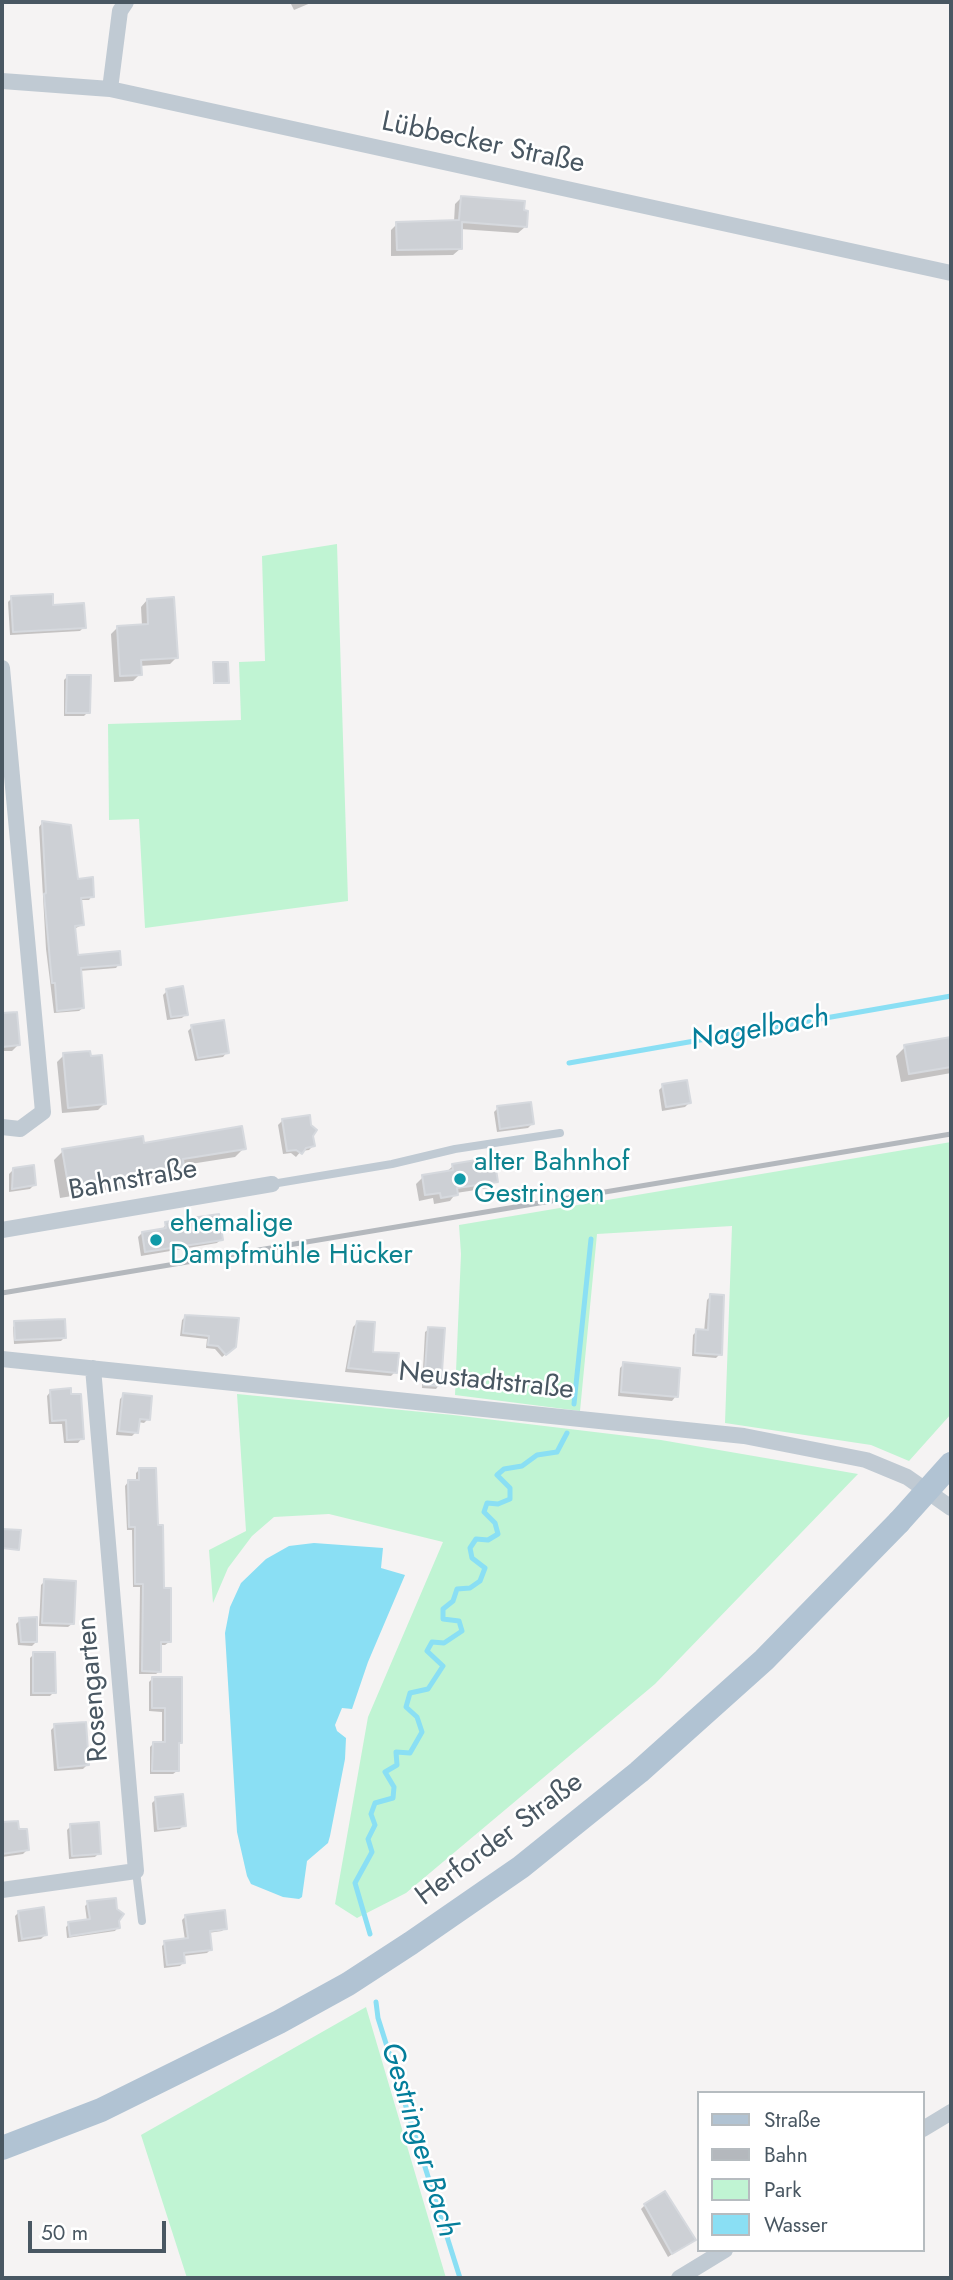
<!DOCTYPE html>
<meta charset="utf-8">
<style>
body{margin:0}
#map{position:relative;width:953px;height:2280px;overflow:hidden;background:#f5f3f3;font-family:Jost,sans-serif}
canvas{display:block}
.frame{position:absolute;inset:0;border:4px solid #495762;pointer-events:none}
.legend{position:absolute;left:697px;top:2091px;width:228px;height:161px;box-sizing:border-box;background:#fff;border:2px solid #b6bcc0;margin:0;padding:9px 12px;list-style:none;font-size:21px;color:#495762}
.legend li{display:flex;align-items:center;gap:14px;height:35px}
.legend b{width:35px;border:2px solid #b6bcc0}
.scale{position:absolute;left:28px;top:2221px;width:138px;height:32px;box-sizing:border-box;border:4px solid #495762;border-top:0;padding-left:9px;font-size:21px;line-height:24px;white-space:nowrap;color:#495762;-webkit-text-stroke:5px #fff;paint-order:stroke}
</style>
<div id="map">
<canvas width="953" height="2280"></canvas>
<div class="frame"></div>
<ul class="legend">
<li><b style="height:9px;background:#b1c3d3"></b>Straße</li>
<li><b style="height:9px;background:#b4b8bd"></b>Bahn</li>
<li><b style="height:19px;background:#c0f4d3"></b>Park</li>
<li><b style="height:19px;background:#8adff4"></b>Wasser</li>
</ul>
<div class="scale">50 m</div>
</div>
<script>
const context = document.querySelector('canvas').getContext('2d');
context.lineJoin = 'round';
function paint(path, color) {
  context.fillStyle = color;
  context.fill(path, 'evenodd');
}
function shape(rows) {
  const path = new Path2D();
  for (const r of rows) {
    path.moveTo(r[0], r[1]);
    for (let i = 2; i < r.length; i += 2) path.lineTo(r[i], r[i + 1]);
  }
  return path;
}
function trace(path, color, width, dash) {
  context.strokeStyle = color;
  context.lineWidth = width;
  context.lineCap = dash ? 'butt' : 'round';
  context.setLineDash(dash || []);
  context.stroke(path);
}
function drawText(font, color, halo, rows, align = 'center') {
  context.font = font + ' Jost,sans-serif';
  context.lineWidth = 5;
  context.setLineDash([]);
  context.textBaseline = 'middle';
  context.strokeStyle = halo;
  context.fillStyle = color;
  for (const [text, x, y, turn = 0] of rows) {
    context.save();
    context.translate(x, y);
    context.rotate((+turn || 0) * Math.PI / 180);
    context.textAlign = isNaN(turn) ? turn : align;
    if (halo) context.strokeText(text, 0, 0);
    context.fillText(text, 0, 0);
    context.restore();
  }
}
const green = shape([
 [337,544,348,901,145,928,139,819,109,820,108,724,241,720,239,662,265,661,262,556],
 [951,1142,951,1414,909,1461,871,1445,725,1423,732,1226,597,1234,580,1411,455,1395,461,1254,459,1225],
 [237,1394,453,1415,661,1440,858,1474,655,1684,406,1893,357,1918,335,1904,368,1717,443,1542,329,1514,274,1517,252,1536,228,1568,213,1603,209,1550,246,1531],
 [366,2007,446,2278,187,2278,141,2135]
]);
const water = shape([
 [314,1543,383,1548,381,1568,405,1575,368,1662,352,1709,342,1708,335,1725,337,1731,346,1738,345,1759,330,1836,328,1843,307,1861,302,1897,299,1899,283,1897,251,1884,247,1876,237,1832,225,1633,230,1607,241,1583,266,1559,289,1546]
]);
const shadow = shape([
 [290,2,313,2,294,10],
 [462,197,525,227,518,233,460,229,460,249,453,255,391,256,391,230,397,224,454,222,455,204],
 [12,598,52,607,84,627,80,631,10,635,8,602],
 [147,600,176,658,170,664,139,666,140,674,133,681,114,682,111,634,117,628,142,626,141,607],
 [214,664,227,682,226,683,213,684],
 [68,676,88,712,84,716,64,716,64,680],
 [42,823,76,881,92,896,89,900,80,900,82,925,74,929,76,957,119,964,116,968,79,971,83,1008,79,1011,54,1013,46,949,39,827],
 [167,991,186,1014,182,1018,167,1020,163,995],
 [16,1014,18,1045,12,1051,2,1051,2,1015],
 [192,1027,227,1052,223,1057,195,1061,188,1031],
 [951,1039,951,1073,901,1082,896,1056,905,1047],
 [64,1055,104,1104,98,1110,62,1113,57,1062],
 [663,1086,689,1103,685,1107,662,1111,659,1090],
 [498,1108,532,1124,528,1128,497,1132,494,1112],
 [282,1121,311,1135,313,1146,309,1150,301,1151,296,1157,291,1153,283,1154,278,1125],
 [143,1145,244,1148,235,1157,184,1165,174,1175,144,1180,139,1185,60,1198,54,1160,63,1151],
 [453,1166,496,1181,489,1188,456,1193,450,1201,434,1204,433,1198,419,1201,416,1184,423,1177,445,1173],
 [13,1170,34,1185,30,1189,9,1192,9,1174],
 [166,1224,221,1239,217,1243,141,1256,138,1237,142,1233,162,1230],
 [711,1296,720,1354,716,1358,692,1356,693,1335,697,1331,704,1332,707,1300],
 [185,1317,234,1347,222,1357,215,1349,206,1348,207,1339,180,1336,182,1320],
 [17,1323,65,1337,61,1341,14,1344,13,1327],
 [357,1323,371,1354,395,1372,391,1376,345,1372,353,1327],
 [429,1329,439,1385,436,1389,422,1388,425,1332],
 [624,1364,676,1396,672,1401,618,1396,620,1368],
 [51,1391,69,1396,82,1438,78,1443,64,1443,62,1424,49,1424,47,1396],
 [124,1395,148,1419,144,1423,138,1422,136,1432,132,1436,116,1435,120,1399],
 [139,1470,157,1527,169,1642,165,1645,160,1645,160,1671,156,1674,139,1674,140,1587,133,1587,132,1530,127,1530,125,1486,128,1482,136,1482,136,1473],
 [45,1581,73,1623,68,1627,39,1626,41,1585],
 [20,1620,36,1642,32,1646,18,1645,16,1624],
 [34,1654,54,1692,50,1696,30,1696,30,1658],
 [153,1678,180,1742,177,1745,177,1771,173,1774,150,1774,150,1747,154,1743,162,1743,162,1712,149,1711,149,1682],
 [55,1726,87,1765,83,1769,54,1771,51,1730],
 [156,1799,184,1825,180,1829,154,1832,152,1803],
 [16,1823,27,1850,23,1854,2,1857,2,1824],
 [71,1826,99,1853,95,1857,69,1859,67,1830],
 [88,1903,117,1921,118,1927,115,1931,67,1938,66,1927,69,1924,87,1921,85,1906],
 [19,1912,45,1935,41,1939,18,1942,15,1916],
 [186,1916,225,1928,222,1931,208,1933,210,1950,207,1953,183,1956,183,1963,180,1966,164,1968,162,1946,165,1943,185,1940,182,1920],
 [645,2205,693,2240,668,2257,641,2209]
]);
const stream = shape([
 [569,1063,951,996],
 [574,1404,591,1239],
 [370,1934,355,1883,372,1852,368,1839,375,1825,371,1814,375,1803,393,1798,394,1787,385,1772,397,1765,396,1752,410,1753,422,1732,417,1717,406,1707,410,1693,428,1689,443,1666,427,1651,432,1642,444,1643,462,1631,459,1621,443,1619,443,1609,453,1601,457,1589,470,1588,480,1581,485,1568,472,1558,470,1548,476,1539,488,1540,498,1534,495,1523,484,1512,487,1503,498,1504,510,1499,510,1488,497,1475,504,1469,522,1466,537,1455,557,1452,567,1433],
 [376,2002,378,2018,460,2278]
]);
const building = shape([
 [461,196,525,201,524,210,528,211,527,227,462,222,462,249,397,250,396,222,459,220,461,196],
 [53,594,53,605,84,603,86,628,13,632,11,596,53,594],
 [174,597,178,658,141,660,142,675,120,676,117,626,148,624,147,599,174,597],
 [213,662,228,662,229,683,214,683,213,662],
 [67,675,91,675,90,713,66,713,67,675],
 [42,821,71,825,78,879,93,877,94,897,81,898,84,925,75,926,78,955,120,951,121,965,81,968,84,1008,57,1011,55,983,52,983,44,894,46,893,42,821],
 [183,986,188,1015,171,1017,166,989,183,986],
 [17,1012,20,1045,2,1047,2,1013,17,1012],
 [224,1020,229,1053,198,1058,191,1025,224,1020],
 [951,1037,951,1067,909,1074,904,1045,951,1037],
 [90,1051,91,1056,102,1055,106,1104,68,1108,63,1053,90,1051],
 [687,1080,691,1103,666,1107,662,1084,687,1080],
 [531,1102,534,1124,500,1129,497,1106,531,1102],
 [310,1115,311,1125,317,1130,313,1136,315,1146,306,1148,302,1154,296,1150,287,1151,282,1119,310,1115],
 [242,1126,246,1149,183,1159,184,1167,149,1173,150,1177,69,1190,62,1149,143,1136,144,1143,242,1126],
 [494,1157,498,1182,457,1188,458,1195,441,1198,440,1193,425,1195,422,1175,453,1170,452,1164,494,1157],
 [34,1165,36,1185,12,1189,13,1168,34,1165],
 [219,1214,223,1240,145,1252,142,1232,166,1228,165,1222,219,1214],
 [710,1294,724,1295,722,1355,695,1353,696,1329,708,1330,710,1294],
 [185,1315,239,1318,236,1347,226,1355,218,1346,208,1345,209,1336,183,1333,185,1315],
 [65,1319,66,1338,15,1340,14,1321,65,1319],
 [357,1321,375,1322,373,1352,399,1353,397,1373,348,1368,357,1321],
 [428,1327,445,1328,441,1386,424,1385,428,1327],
 [623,1362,680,1368,678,1397,621,1392,623,1362],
 [71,1388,71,1394,81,1394,84,1439,67,1440,66,1420,52,1421,50,1390,71,1388],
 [123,1393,152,1396,150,1420,140,1419,138,1433,119,1431,123,1393],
 [139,1468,156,1468,158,1525,163,1525,164,1588,171,1588,171,1642,161,1642,161,1672,142,1671,143,1584,135,1584,135,1527,129,1527,128,1480,139,1480,139,1468],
 [2,1529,21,1530,19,1550,2,1548,2,1529],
 [44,1579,76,1581,74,1624,42,1623,44,1579],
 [37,1617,37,1642,21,1642,19,1618,37,1617],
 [33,1652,55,1652,56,1693,33,1693,33,1652],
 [152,1677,182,1677,182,1743,179,1743,179,1771,152,1771,153,1742,165,1742,165,1708,152,1708,152,1677],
 [86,1722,89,1765,58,1768,54,1724,86,1722],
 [183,1794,186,1826,158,1829,155,1797,183,1794],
 [18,1821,19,1829,27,1829,29,1850,2,1854,2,1822,18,1821],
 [99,1822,101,1854,72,1856,70,1824,99,1822],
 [116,1898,117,1909,124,1914,119,1921,120,1928,70,1936,68,1922,90,1919,87,1901,116,1898],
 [44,1907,47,1935,22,1939,18,1911,44,1907],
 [225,1910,227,1929,210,1931,212,1950,184,1953,185,1963,167,1965,164,1941,188,1938,185,1915,225,1910],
 [665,2191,696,2240,672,2254,644,2204,665,2191]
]);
const service = shape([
 [272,1184,392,1164,455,1149,560,1133],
 [136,1871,142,1921]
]);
const minor = shape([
 [2,81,110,89,951,273],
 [110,89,120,11,126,2],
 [2,668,43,1112,20,1129,2,1127],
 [2,1230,272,1184],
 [2,1359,744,1436,866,1460,907,1477,951,1508],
 [2,1890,136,1871,93,1368],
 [923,2129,951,2112],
 [679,2278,725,2250]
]);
const primary = shape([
 [2,2148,101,2110,279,2022,348,1984,411,1943,521,1867,639,1772,764,1660,899,1522]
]);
const rail = shape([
 [2,1293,951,1134]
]);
const primaryBridge = shape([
 [899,1522,951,1464]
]);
const markers = [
 [460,1179,7,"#0f9aa8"],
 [156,1240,7,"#0f9aa8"]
];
const streetNames = [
 ["Lübbecker Straße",483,144,12],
 ["Bahnstraße",133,1181,-10],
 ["Neustadtstraße",486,1382,6],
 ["Rosengarten",94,1689,-95],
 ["Herforder Straße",500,1840,-37]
];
const cultureNames = [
 ["alter Bahnhof",474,1163],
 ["Gestringen",474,1195],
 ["ehemalige",170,1224],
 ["Dampfmühle Hücker",170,1256]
];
const waterNames = [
 ["Nagelbach",760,1030,-10],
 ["Gestringer Bach",418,2140,73]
];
paint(green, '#c0f4d3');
paint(water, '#8adff4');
paint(shadow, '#0003');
trace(stream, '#8adff4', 5);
paint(building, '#cdd0d5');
trace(building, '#d6d9de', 2);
trace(service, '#c0cad3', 8);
trace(minor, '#c0cad3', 16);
trace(primary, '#b1c3d3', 24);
trace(rail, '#b4b8bd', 5);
trace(primaryBridge, '#b1c3d3', 24);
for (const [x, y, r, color] of markers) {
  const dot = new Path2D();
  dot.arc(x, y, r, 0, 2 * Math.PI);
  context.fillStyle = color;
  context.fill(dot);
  trace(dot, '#fff', 2.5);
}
drawText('28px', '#495762', '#fff', streetNames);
drawText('28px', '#0d838f', '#fff', cultureNames, 'left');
drawText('italic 30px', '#047e9b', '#fff', waterNames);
</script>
